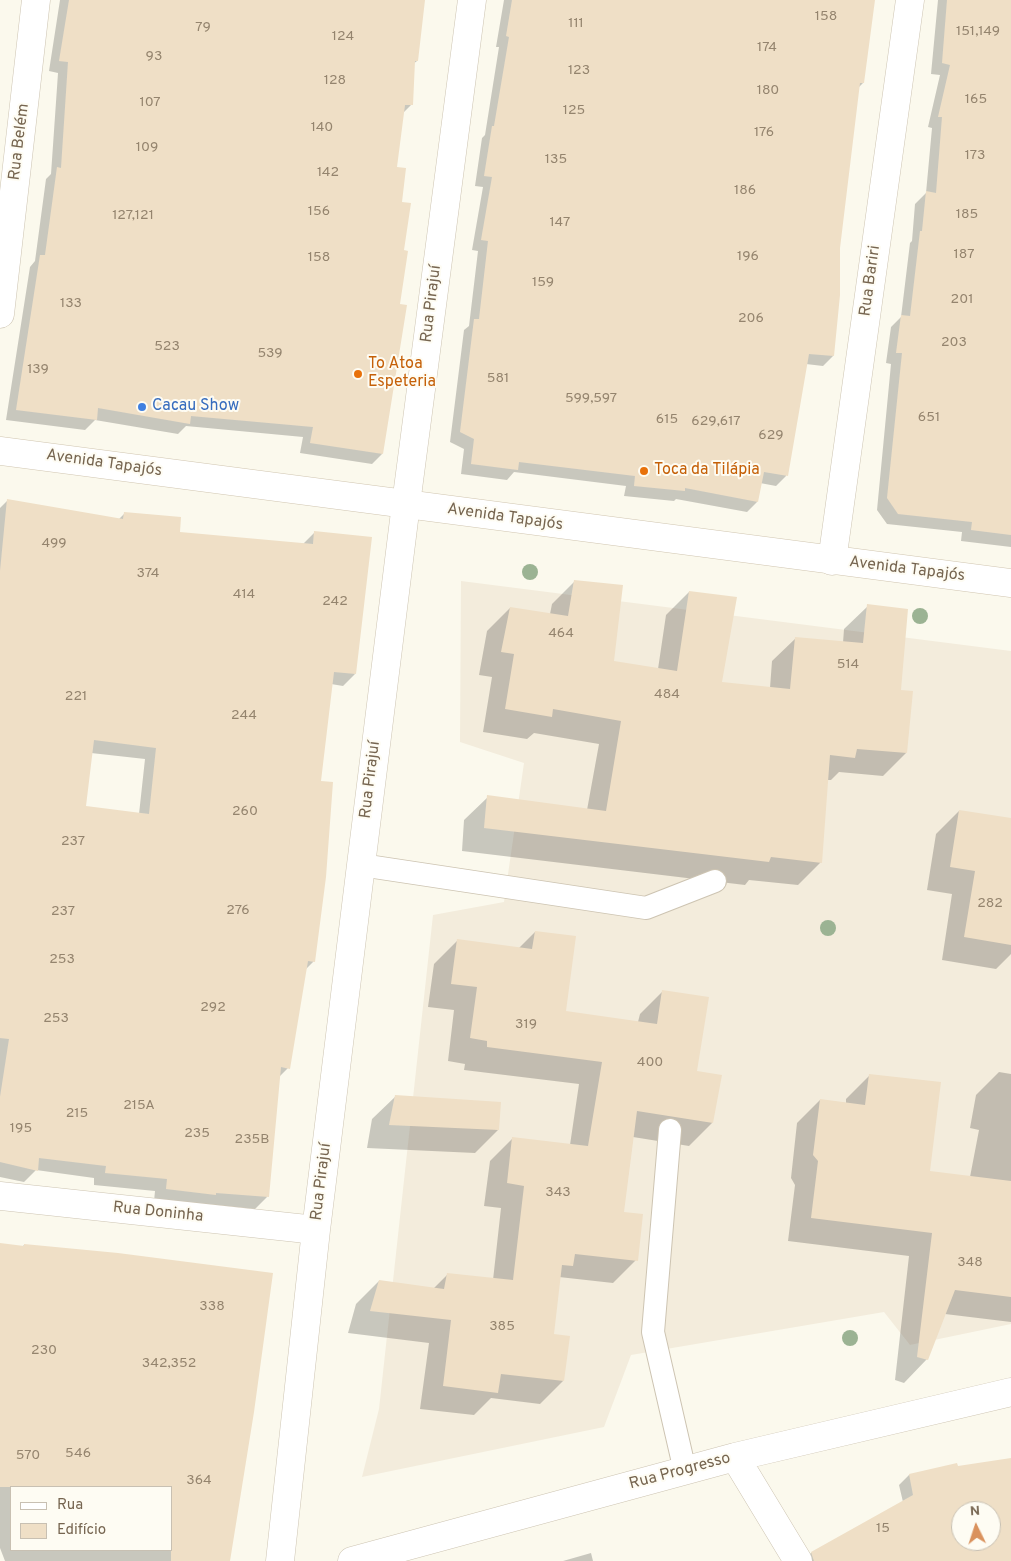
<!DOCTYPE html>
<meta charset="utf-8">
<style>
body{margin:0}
#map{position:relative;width:1011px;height:1561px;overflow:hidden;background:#fbf9ed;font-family:Overpass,sans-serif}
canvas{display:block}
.legend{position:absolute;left:10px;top:1486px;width:162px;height:65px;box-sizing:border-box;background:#fefcf3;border:1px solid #c8c0b2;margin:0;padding:6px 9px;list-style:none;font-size:15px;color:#766550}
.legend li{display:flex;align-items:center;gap:10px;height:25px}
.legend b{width:25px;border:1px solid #c8c0b2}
.north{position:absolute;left:951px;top:1501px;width:50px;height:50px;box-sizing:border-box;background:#fefcf3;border:1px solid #c8c0b2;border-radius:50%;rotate:356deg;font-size:14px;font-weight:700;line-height:20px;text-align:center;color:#766550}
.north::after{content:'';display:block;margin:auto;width:18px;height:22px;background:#da925d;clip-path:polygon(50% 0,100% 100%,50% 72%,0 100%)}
</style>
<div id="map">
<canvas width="1011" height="1561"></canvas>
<ul class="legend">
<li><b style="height:6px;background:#fff"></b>Rua</li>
<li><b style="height:14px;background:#efdfc6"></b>Edifício</li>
</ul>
<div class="north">N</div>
</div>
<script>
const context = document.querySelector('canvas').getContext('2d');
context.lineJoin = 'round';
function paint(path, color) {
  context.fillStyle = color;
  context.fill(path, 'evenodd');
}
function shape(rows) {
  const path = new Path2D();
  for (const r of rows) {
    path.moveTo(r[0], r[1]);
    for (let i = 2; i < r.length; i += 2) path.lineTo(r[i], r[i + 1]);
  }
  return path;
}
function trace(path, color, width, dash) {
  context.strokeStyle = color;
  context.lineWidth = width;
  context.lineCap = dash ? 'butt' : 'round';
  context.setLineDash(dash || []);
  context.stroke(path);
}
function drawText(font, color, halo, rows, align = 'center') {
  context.font = font + ' Overpass,sans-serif';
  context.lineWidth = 4;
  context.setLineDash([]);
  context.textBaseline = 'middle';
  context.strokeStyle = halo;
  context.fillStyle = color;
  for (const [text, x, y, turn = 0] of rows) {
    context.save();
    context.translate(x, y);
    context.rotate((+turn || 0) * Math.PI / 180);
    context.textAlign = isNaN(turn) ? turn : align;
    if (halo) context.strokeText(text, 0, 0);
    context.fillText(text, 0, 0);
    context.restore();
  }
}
const residential = shape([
 [461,581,1011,651,1011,1324,910,1345,884,1312,631,1355,604,1427,362,1477,379,1409,433,915,504,902,524,763,460,742]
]);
const shadow = shape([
 [60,0,424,0,417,61,413,64,411,105,402,114,396,168,400,203,403,251,382,454,372,464,300,453,303,437,186,426,178,434,95,420,85,430,6,420,30,267,35,261,46,179,51,174,58,73,49,71],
 [504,0,874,0,863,83,858,88,839,248,833,356,823,366,806,364,786,476,776,486,760,483,757,502,747,512,676,499,674,501,624,496,626,486,514,472,507,480,461,474,464,449,450,442,464,330,469,326,478,251,472,250,483,187,475,186,482,138,485,135,499,47,496,47],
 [938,0,1011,0,1011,547,961,541,962,532,887,524,877,510,891,364,886,363,891,327,901,317,910,243,912,241,915,204,926,193,932,128,928,127,940,75,931,74],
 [8,500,118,520,124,514,179,533,302,545,315,532,355,674,343,686,331,684,320,782,314,961,305,970,288,1068,278,1078,267,1197,255,1209,205,1204,203,1207,154,1201,155,1191,94,1185,94,1178,36,1170,24,1182,0,1177,0,508],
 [91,753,145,759,139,814,84,807],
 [575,581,613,662,658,669,666,615,689,592,721,683,770,688,772,661,796,638,843,643,844,629,868,606,899,691,906,753,883,776,839,772,831,780,827,780,821,862,798,885,749,880,745,885,462,851,464,820,488,797,587,810,599,744,534,733,527,739,483,732,492,677,479,675,487,631,510,608,550,614,552,604],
 [959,811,1011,819,1011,954,996,969,942,960,952,894,927,890,936,834],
 [535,932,564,1012,638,1022,640,1014,663,991,696,1072,720,1076,712,1123,689,1146,633,1137,623,1213,636,1260,613,1283,559,1277,552,1335,563,1381,540,1404,491,1398,474,1415,420,1409,429,1343,348,1333,356,1304,379,1281,433,1289,447,1275,493,1280,501,1208,484,1206,490,1161,513,1138,570,1145,579,1084,464,1070,465,1064,448,1061,454,1010,428,1007,434,964,457,941,519,948],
 [999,1072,1011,1074,1011,1322,945,1314,927,1359,904,1383,895,1380,909,1256,788,1241,795,1185,791,1178,797,1123,820,1100,846,1103,846,1099,869,1076,929,1172,970,1177,979,1130,970,1128,976,1095],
 [396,1096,498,1130,475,1153,367,1148,372,1119],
 [0,1245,22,1247,24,1245,229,1561,5,1561,0,1548],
 [11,1487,171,1487,171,1550,11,1550],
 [1011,1459,1011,1561,803,1561,811,1553,903,1502,899,1485,909,1475],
 [961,1511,991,1511,991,1541,961,1541],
 [591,1553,593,1561,563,1561]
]);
const building = shape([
 [69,0,425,0,418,61,415,61,413,105,405,105,397,167,406,168,402,202,411,203,404,250,408,251,400,304,407,305,383,454,310,443,313,427,191,416,190,424,98,408,97,420,16,410,40,255,45,255,57,167,61,168,68,62,59,61],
 [512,0,875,0,864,83,860,83,840,248,840,295,834,356,809,354,788,476,764,472,758,502,685,488,685,491,634,486,635,476,519,462,518,470,471,464,474,439,460,432,474,319,479,319,488,241,481,240,492,177,484,176,492,126,494,126,509,37,506,36],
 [947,0,1011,0,1011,535,971,530,972,522,898,514,887,498,902,353,896,353,901,315,910,316,920,231,922,231,926,191,936,193,942,117,938,117,950,65,942,63],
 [7,499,123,519,124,512,181,517,180,532,313,544,314,531,372,537,356,674,334,672,321,781,333,782,326,877,315,962,308,961,290,1069,281,1067,269,1197,216,1193,216,1195,166,1189,167,1179,105,1173,106,1166,39,1158,38,1171,0,1162,0,1097,9,1039,0,1038,0,571],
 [94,740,156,748,149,814,86,806],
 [574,580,623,585,614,661,677,671,689,591,737,597,722,682,790,689,795,637,863,643,867,604,908,609,901,690,913,691,907,753,857,749,855,758,830,755,822,863,771,857,769,862,484,828,487,795,606,811,621,721,553,709,552,717,505,709,514,654,501,652,510,607,568,616],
 [959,810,1011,818,1011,945,964,937,975,871,950,867],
 [535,931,576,936,566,1011,657,1024,662,990,709,997,697,1071,722,1075,713,1123,637,1111,624,1212,643,1214,638,1261,575,1254,573,1266,562,1265,554,1334,570,1336,564,1381,501,1374,498,1393,443,1386,451,1320,370,1311,379,1280,444,1289,447,1273,513,1280,524,1186,507,1183,512,1137,588,1146,602,1062,487,1047,487,1041,470,1038,477,987,451,984,457,939,532,949],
 [869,1074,941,1082,930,1171,1011,1181,1011,1297,955,1290,928,1360,917,1357,932,1233,811,1218,818,1161,813,1155,820,1099,865,1105],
 [395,1095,501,1102,499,1130,389,1125],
 [0,1243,24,1246,24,1244,118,1253,273,1273,254,1412,230,1561,171,1561,171,1487,0,1487],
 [1011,1458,1011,1561,814,1561,811,1552,913,1495,909,1474,957,1463,958,1466],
 [961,1511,991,1511,991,1541,961,1541]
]);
const service = shape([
 [361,865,646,908,715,881],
 [670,1130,653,1332,685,1471]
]);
const minor = shape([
 [0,314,36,0],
 [832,561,910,0],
 [0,1196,316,1230],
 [735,1457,798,1561],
 [280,1561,316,1230,361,865,406,504,472,0],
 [352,1561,735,1457,1011,1392]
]);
const secondary = shape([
 [0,451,1011,583]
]);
const trees = [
 [530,572],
 [920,616],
 [828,928],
 [850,1338]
];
const markers = [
 [358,374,5,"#e8710a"],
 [142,407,5,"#3f7fe0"],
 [644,471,5,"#e8710a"]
];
const numberNames = [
 ["158",826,17],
 ["111",576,24],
 ["79",203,28],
 ["151,149",978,32],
 ["124",343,37],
 ["174",767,48],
 ["93",154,57],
 ["123",579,71],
 ["128",335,81],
 ["180",768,91],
 ["165",976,100],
 ["107",150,103],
 ["125",574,111],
 ["140",322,128],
 ["176",764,133],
 ["109",147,148],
 ["173",975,156],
 ["135",556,160],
 ["142",328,173],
 ["186",745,191],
 ["156",319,212],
 ["185",967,215],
 ["127,121",133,216],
 ["147",560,223],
 ["187",964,255],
 ["196",748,257],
 ["158",319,258],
 ["159",543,283],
 ["201",962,300],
 ["133",71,304],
 ["206",751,319],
 ["203",954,343],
 ["523",167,347],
 ["539",270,354],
 ["139",38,370],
 ["581",498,379],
 ["599,597",591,399],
 ["651",929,418],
 ["615",667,420],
 ["629,617",716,422],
 ["629",771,436],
 ["499",54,544],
 ["374",148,574],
 ["414",244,595],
 ["242",335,602],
 ["464",561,634],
 ["514",848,665],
 ["484",667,695],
 ["221",76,697],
 ["244",244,716],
 ["260",245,812],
 ["237",73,842],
 ["282",990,904],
 ["276",238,911],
 ["237",63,912],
 ["253",62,960],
 ["292",213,1008],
 ["253",56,1019],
 ["319",526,1025],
 ["400",650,1063],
 ["215A",139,1106],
 ["215",77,1114],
 ["195",21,1129],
 ["235",197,1134],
 ["235B",252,1140],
 ["343",558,1193],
 ["348",970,1263],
 ["338",212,1307],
 ["385",502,1327],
 ["230",44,1351],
 ["342,352",169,1364],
 ["546",78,1454],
 ["570",28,1456],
 ["364",199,1481],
 ["15",883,1529]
];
const streetNames = [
 ["Rua Belém",20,142,-83],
 ["Rua Bariri",871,281,-82],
 ["Rua Pirajuí",432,304,-83],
 ["Avenida Tapajós",104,464,8],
 ["Avenida Tapajós",505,518,8],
 ["Avenida Tapajós",907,570,7],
 ["Rua Pirajuí",371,780,-83],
 ["Rua Pirajuí",322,1182,-83],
 ["Rua Doninha",158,1213,6],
 ["Rua Progresso",680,1472,-15]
];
const foodNames = [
 ["To Atoa",368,365],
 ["Espeteria",368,383],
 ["Toca da Tilápia",654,471]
];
const shopNames = [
 ["Cacau Show",152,407]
];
paint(residential, '#f3ecdc');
paint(shadow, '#0003');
paint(building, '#efdfc6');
trace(service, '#cdc4b2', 24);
trace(minor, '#cdc4b2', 29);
trace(secondary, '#d0c5b0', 29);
trace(service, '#fff', 22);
trace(minor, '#fff', 28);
trace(secondary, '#fff', 28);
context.fillStyle = '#9bb393';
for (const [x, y] of trees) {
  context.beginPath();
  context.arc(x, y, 8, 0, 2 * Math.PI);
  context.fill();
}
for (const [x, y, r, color] of markers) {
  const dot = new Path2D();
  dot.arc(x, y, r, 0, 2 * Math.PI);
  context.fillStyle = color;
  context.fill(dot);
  trace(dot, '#fefcf3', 2);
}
drawText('14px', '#94846e', null, numberNames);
drawText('16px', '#766550', '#fefcf3', streetNames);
drawText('16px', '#c56008', '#fefcf3', foodNames, 'left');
drawText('16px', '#366cbe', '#fefcf3', shopNames, 'left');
</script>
